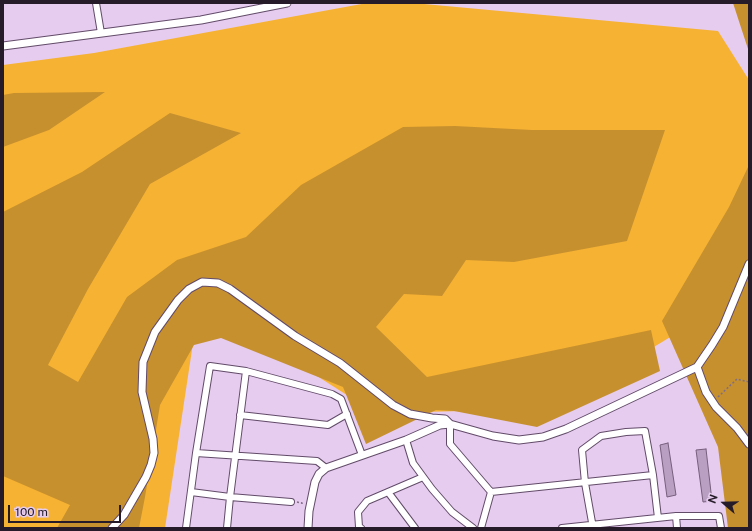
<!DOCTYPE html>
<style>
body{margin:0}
#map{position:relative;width:752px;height:531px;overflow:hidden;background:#e6ccef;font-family:"Public Sans",sans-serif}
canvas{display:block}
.frame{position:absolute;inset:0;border:4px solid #261c29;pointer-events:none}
.north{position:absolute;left:704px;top:483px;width:40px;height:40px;-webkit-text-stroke:3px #e6ccef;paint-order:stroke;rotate:290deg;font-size:11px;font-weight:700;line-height:16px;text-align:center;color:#261c29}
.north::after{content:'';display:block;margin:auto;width:14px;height:18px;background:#261c29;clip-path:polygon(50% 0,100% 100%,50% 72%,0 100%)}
.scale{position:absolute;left:8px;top:505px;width:113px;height:18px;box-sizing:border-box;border:2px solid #261c29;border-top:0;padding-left:5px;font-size:12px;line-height:14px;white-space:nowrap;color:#261c29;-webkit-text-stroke:3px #e6ccef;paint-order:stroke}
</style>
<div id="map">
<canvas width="752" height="531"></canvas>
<div class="frame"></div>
<div class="north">N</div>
<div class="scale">100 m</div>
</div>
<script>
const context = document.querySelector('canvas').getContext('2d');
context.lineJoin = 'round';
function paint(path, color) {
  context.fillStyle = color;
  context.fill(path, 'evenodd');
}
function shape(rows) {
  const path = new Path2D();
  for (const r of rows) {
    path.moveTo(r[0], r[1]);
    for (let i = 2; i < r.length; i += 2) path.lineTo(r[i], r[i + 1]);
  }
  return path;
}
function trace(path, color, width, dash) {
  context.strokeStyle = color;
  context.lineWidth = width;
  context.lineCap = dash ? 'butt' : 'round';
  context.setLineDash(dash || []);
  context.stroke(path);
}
const green = shape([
 [367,3,413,3,718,31,749,80,749,209,690,325,552,409,375,413,237,325,195,330,165,528,3,528,3,65,94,53]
]);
const forest = shape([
 [733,3,749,3,749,52],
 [105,92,49,130,3,147,3,95,14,93],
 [170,113,241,133,150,184,88,289,48,365,78,382,127,297,177,260,246,237,301,185,403,127,455,126,532,130,665,130,627,241,514,262,466,260,442,296,404,294,376,327,427,377,651,330,660,371,537,427,454,411,436,410,366,444,343,387,221,338,194,345,160,405,145,497,139,528,57,528,70,505,3,476,3,212,82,172],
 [749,165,749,528,728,528,718,447,662,321,729,207]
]);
const building = shape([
 [668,443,676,495,667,497,660,445,668,443],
 [706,449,712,501,703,502,696,450,706,449]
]);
const path = shape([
 [718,397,737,379,749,382],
 [297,502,302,503,302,506]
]);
const minor = shape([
 [96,3,101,33],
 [240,415,328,425,347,414],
 [450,424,450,444,491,492,653,475],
 [406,440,413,463,432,489,452,512,473,528],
 [196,453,317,461,326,468],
 [191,492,230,497,246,371],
 [388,492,415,528],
 [676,516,677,528],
 [186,528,196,453,210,366,246,371,332,394,341,399,362,455],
 [227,528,230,497,291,502],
 [361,528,359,527,358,512,367,501,423,477],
 [481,528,491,492],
 [562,528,676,516,719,516,721,528],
 [593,528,585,483,582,450,601,436,626,432,645,431,653,475,658,518]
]);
const tertiary = shape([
 [3,46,163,25,201,20,287,3],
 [697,367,706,392,716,407,737,428,749,444],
 [112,528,124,515,146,477,151,465,154,453,153,439,142,392,143,362,155,332,178,300,189,289,202,282,218,283,230,289,295,336,340,363,393,405,410,414,432,418,445,419,450,424],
 [308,528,309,511,315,482,319,474,326,468,406,440,440,425,450,424,493,436,519,440,543,437,566,429,697,367,712,345,723,327,749,264]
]);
paint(green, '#f6b233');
paint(forest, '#c7902e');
paint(building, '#b9a0c2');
trace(building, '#765e7d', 1);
trace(minor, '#624b69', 8);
trace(tertiary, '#624b69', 9);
trace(path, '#7f6e85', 1.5, [2, 2]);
trace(minor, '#fff', 6);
trace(tertiary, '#fff', 7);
</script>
